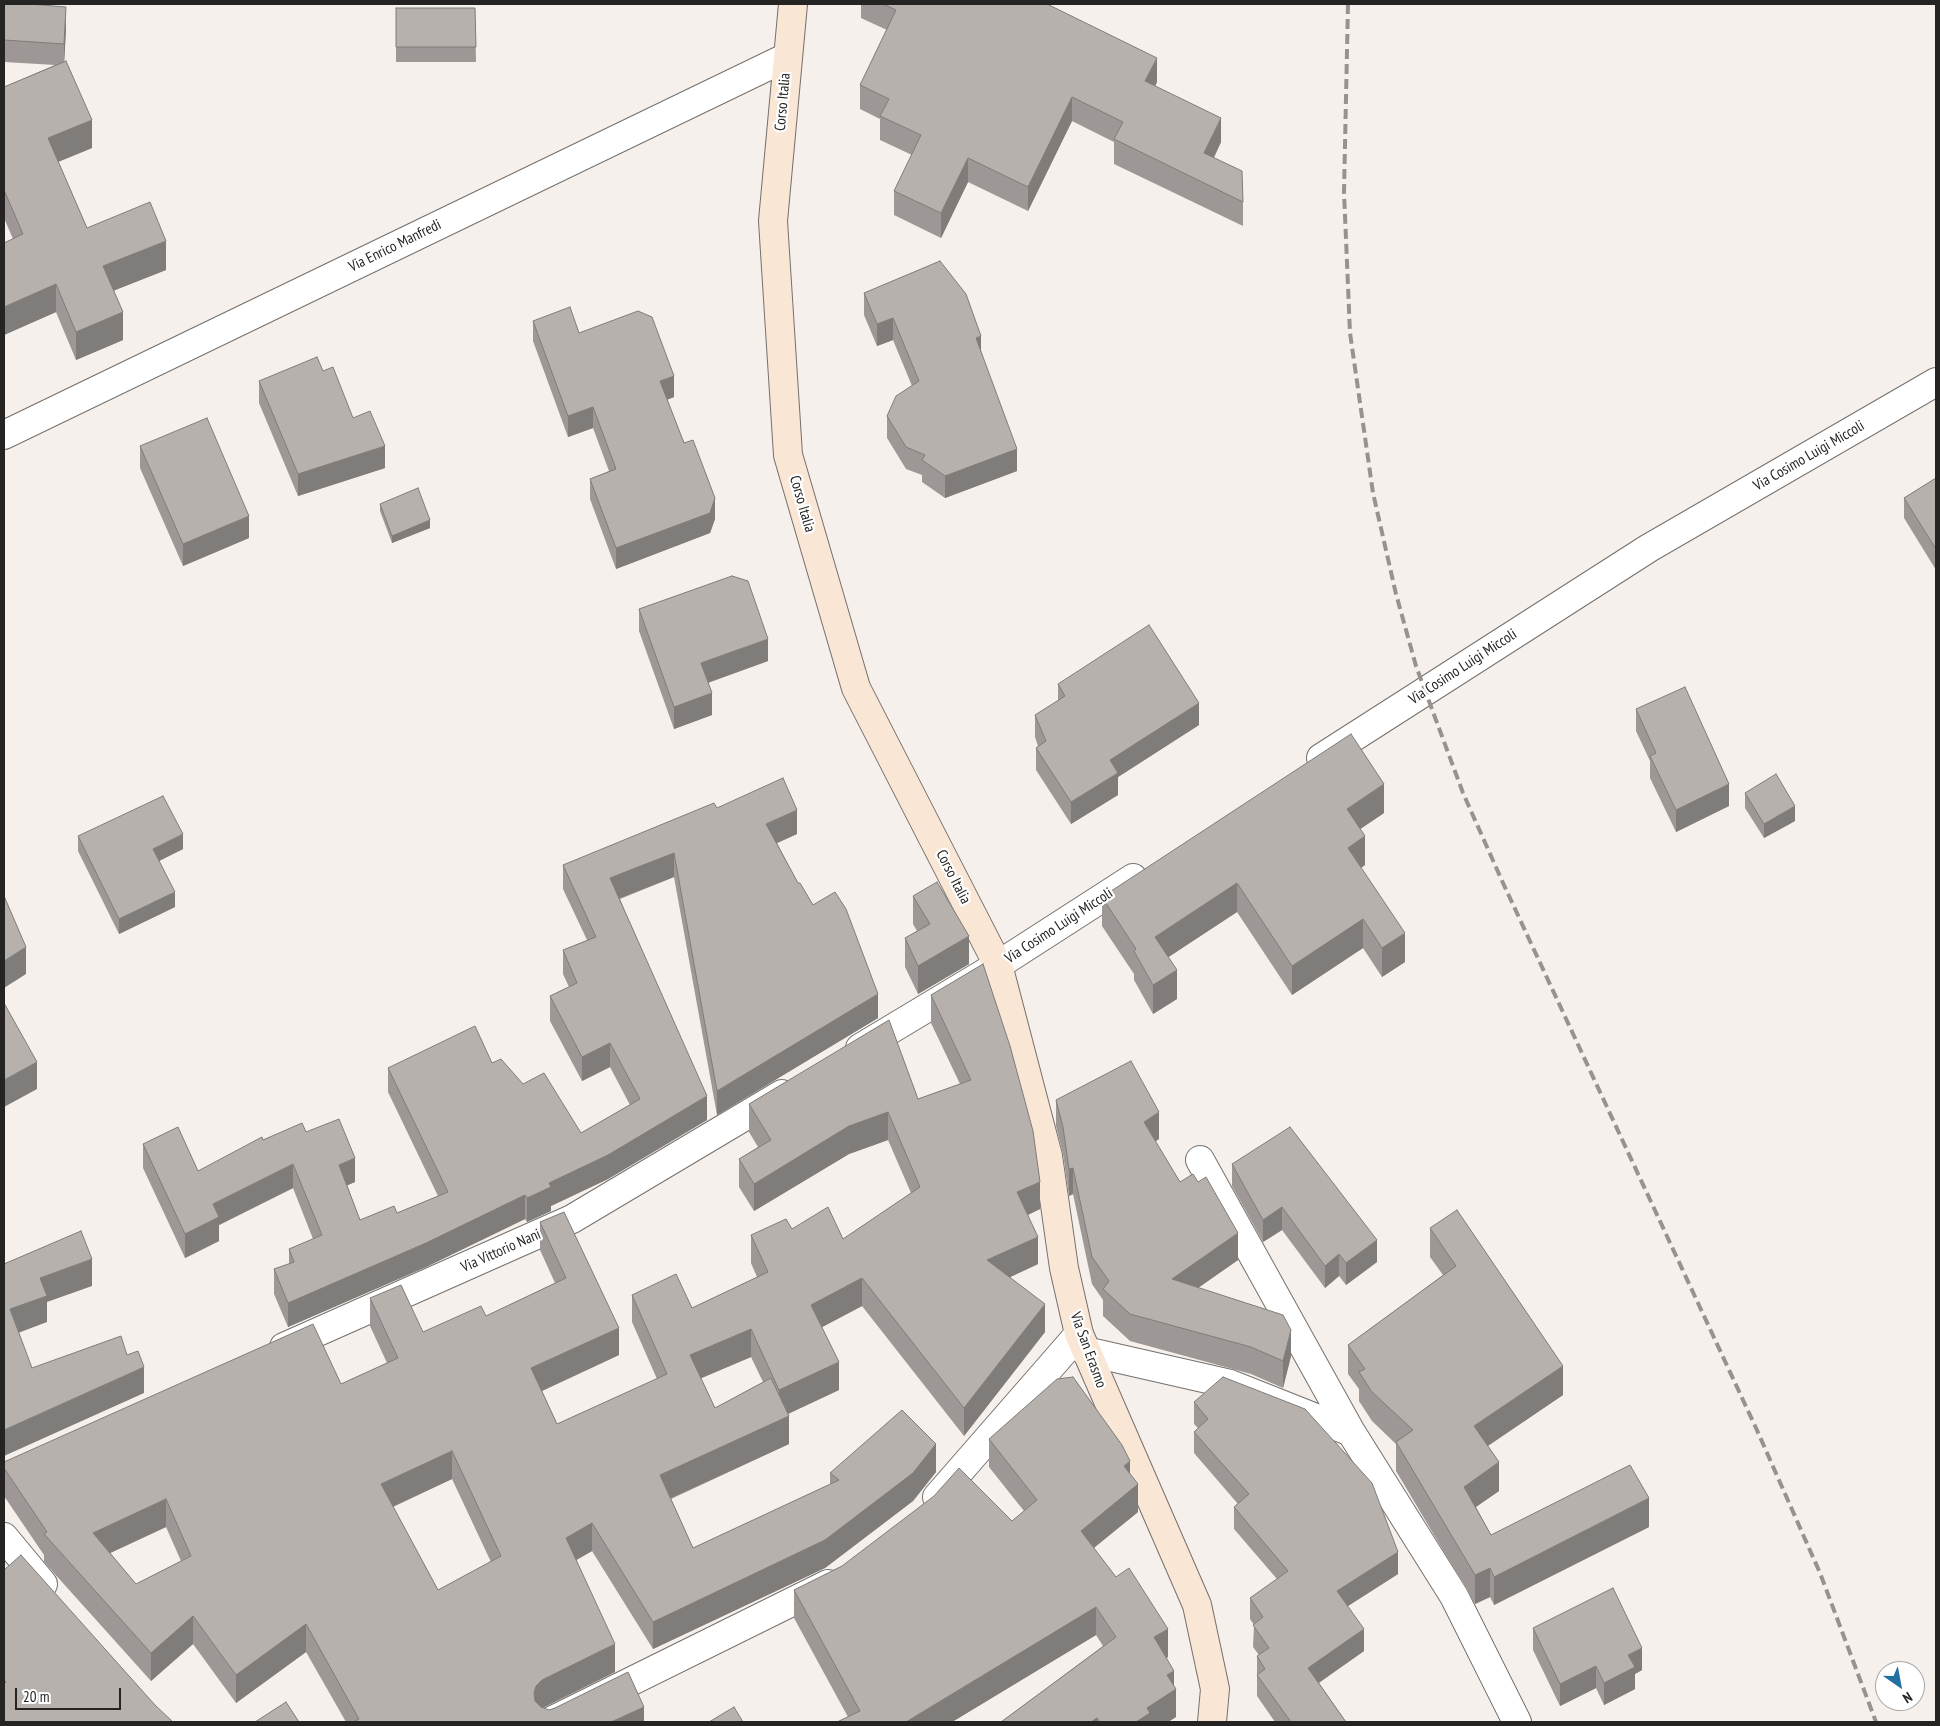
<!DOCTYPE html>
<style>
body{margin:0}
#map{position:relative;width:1940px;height:1726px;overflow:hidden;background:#f6f0ec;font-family:"PT Sans Narrow",sans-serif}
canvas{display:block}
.frame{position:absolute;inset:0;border:5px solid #262423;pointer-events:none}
.north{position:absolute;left:1875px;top:1661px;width:50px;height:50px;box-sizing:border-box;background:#fff;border:1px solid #a8a7a7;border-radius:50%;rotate:147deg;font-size:14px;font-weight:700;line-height:20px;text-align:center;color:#262423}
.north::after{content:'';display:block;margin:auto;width:18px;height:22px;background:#226fa1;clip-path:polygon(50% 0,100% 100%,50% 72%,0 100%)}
.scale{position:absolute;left:15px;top:1688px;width:106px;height:22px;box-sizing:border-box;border:2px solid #262423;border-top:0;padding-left:6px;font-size:15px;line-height:18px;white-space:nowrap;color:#262423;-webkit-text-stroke:4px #fff;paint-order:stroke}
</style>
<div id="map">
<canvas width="1940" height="1726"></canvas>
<div class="frame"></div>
<div class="north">N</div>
<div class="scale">20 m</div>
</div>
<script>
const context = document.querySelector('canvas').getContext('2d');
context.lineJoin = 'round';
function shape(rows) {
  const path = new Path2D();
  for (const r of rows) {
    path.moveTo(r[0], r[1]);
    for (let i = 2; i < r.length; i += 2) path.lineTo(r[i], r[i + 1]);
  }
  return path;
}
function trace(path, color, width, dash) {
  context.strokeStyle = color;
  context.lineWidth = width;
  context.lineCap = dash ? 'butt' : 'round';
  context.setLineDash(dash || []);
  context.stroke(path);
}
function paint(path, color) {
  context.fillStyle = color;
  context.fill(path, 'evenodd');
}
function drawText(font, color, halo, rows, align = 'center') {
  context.font = font + ' "PT Sans Narrow",sans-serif';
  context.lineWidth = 4.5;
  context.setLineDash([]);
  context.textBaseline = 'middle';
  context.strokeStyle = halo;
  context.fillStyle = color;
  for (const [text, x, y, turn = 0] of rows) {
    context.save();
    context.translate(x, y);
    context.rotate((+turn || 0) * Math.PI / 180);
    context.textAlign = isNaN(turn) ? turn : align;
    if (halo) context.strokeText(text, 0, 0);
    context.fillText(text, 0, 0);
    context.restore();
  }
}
const street = shape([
 [4,435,787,57],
 [1321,758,1649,548,1936,382],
 [860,1048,998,965,1133,878],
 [1200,1160,1351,1432],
 [284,1347,572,1219,782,1094],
 [1085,1351,1230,1384,1351,1432,1454,1596,1517,1722],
 [937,1497,1079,1334],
 [4,1537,43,1584],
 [549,1722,828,1584]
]);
const secondary = shape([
 [793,4,773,221,788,455,856,688,998,965,1048,1156,1064,1268,1079,1334,1197,1605,1215,1689,1212,1722]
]);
const rail = shape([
 [1348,4,1344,192,1350,333,1373,493,1396,594,1416,666,1463,793,1503,883,1756,1428,1820,1573,1876,1722]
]);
const wall = shape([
 [4,4,31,4,66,29,64,62,92,148,58,162,87,228,166,270,114,290,123,340,76,360,56,312,4,335,4,243,13,239,4,218,4,87,55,65,4,62],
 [861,4,1047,4,1157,82,1155,86,1221,142,1214,158,1243,202,1243,226,1114,164,1114,142,1072,121,1028,211,968,182,941,238,894,215,894,191,912,155,880,140,880,119,860,109,860,85,887,30,861,18],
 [396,8,475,8,476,62,396,62],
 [864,293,981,351,1017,471,945,498,922,482,922,475,906,469,887,438,887,416,912,386,893,340,877,346,864,315],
 [533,321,579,333,674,397,667,400,715,519,710,533,616,569,590,499,590,479,609,471,593,428,568,437,533,341],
 [323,371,353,418,385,468,298,496,259,403,259,381],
 [140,446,249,538,183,566,140,468],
 [1936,478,1936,570,1904,518,1904,498],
 [380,504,430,528,392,543,380,511],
 [639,609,768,661,708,683,712,715,674,729,639,631],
 [1058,684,1199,725,1118,777,1118,795,1071,824,1036,770,1036,748,1038,746,1035,737,1035,715,1058,701],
 [1636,709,1729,806,1676,832,1650,778,1650,761,1636,731],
 [1745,793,1795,821,1764,838,1745,808],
 [717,808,797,834,777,843,798,883,878,1018,717,1115,674,877,620,899,707,1120,608,1179,551,1206,551,1211,527,1222,525,1219,426,1267,288,1327,274,1294,274,1269,289,1264,289,1249,313,1239,293,1188,219,1225,219,1241,185,1258,143,1168,143,1144,198,1171,263,1140,306,1132,355,1182,347,1185,360,1220,397,1213,438,1196,388,1092,388,1068,492,1063,523,1084,581,1133,630,1105,610,1067,582,1081,550,1021,550,996,569,987,563,974,563,950,587,940,563,889,563,865],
 [1384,813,1360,829,1365,865,1361,868,1405,962,1382,977,1363,948,1292,995,1237,912,1168,957,1177,999,1153,1014,1134,980,1134,974,1102,926,1102,897],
 [78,836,183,849,159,861,175,907,119,934,78,851],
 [913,896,969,964,918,994,905,967,905,938,917,931,913,924],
 [931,995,1040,1209,1028,1215,1038,1264,1010,1277,1045,1332,964,1436,862,1306,822,1327,839,1390,788,1414,789,1444,671,1499,693,1548,830,1485,830,1473,936,1472,913,1501,825,1568,653,1649,592,1551,576,1560,615,1672,543,1708,549,1710,644,1722,346,1722,306,1652,236,1703,193,1644,151,1681,44,1562,44,1555,4,1496,4,1462,341,1384,387,1363,370,1326,370,1298,423,1332,486,1316,555,1283,540,1250,540,1222,619,1355,542,1391,557,1424,657,1379,632,1322,632,1295,692,1308,757,1277,751,1263,751,1235,792,1229,843,1239,911,1193,888,1140,849,1154,754,1211,739,1187,739,1159,758,1147,749,1132,749,1104,918,1099,960,1084,931,1023],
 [751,1357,763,1382,715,1408,701,1378],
 [452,1479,491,1562,438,1590,393,1507],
 [166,1527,181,1561,136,1584,110,1553],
 [1056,1100,1159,1139,1155,1141,1180,1182,1238,1260,1198,1288,1291,1356,1283,1388,1251,1374,1130,1341,1103,1316,1103,1300,1092,1284,1073,1194,1069,1196,1063,1154,1056,1126],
 [1232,1164,1377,1262,1346,1285,1339,1276,1325,1288,1282,1230,1263,1242,1232,1186],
 [1430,1228,1563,1395,1488,1446,1499,1491,1476,1507,1491,1535,1649,1527,1494,1605,1490,1597,1475,1604,1396,1471,1396,1444,1372,1421,1359,1401,1359,1389,1348,1374,1348,1345,1443,1275,1430,1257],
 [1194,1402,1398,1574,1348,1606,1364,1651,1319,1683,1346,1722,1275,1722,1257,1696,1257,1656,1259,1655,1253,1647,1254,1625,1250,1619,1250,1598,1277,1579,1234,1529,1234,1507,1238,1504,1194,1453,1194,1432,1198,1428,1194,1424],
 [989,1439,1130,1473,1138,1512,1094,1548,1168,1657,1166,1658,1174,1686,1176,1717,1168,1722,1001,1722,1103,1646,1096,1635,952,1722,837,1722,848,1717,794,1618,794,1590,1012,1521,1024,1511,989,1467],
 [1533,1628,1642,1670,1635,1674,1635,1689,1604,1705,1596,1688,1560,1706,1533,1650]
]);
const shadedWall = shape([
 [66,7,66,29,64,66,64,44],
 [1157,58,1157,82,1145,106,1145,81],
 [1072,97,1072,121,1028,211,1028,187],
 [1221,118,1221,142,1204,177,1204,153],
 [92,120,92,148,48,166,48,138],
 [968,158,968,182,941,238,941,213],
 [166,241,166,270,103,295,103,266],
 [56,284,56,312,4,335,4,307],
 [123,312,123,340,76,360,76,332],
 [893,318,893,340,877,346,877,324],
 [981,336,981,358,976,338],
 [674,376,674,397,660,402,660,381],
 [593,407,593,428,568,437,568,416],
 [385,446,385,468,298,496,298,474],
 [1017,449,1017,471,945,498,945,476],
 [715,498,715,519,710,533,616,569,616,548],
 [249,516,249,538,183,566,183,544],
 [430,520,430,528,392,543,392,536],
 [768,639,768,661,701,685,701,663],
 [712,693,712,715,674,729,674,707],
 [1199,703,1199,725,1118,777,1118,795,1071,824,1071,802,1110,760],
 [1384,784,1384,813,1347,838,1347,809],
 [1729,784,1729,806,1676,832,1676,810],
 [1795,806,1795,821,1764,838,1764,824],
 [797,810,797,834,766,848,766,824],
 [183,834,183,849,153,864,153,849],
 [1365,836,1365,865,1348,877,1348,848],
 [674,853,674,877,610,902,610,878],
 [1237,883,1237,912,1155,966,1155,937],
 [175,892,175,907,119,934,119,919],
 [1363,919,1363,948,1292,995,1292,966],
 [1405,933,1405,962,1382,977,1382,948],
 [969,936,969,964,918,994,918,966],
 [26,947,26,974,4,988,4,961],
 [1177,970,1177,999,1153,1014,1153,985],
 [878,994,878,1018,717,1115,717,1091],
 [610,1043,610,1067,582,1081,582,1057],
 [37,1062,37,1089,4,1107,4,1080],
 [707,1096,707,1120,608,1179,551,1206,551,1211,527,1222,527,1198,549,1183],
 [888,1112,888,1140,849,1154,754,1211,754,1184,849,1126],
 [1159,1112,1159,1139,1144,1149,1144,1122],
 [355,1158,355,1182,339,1189,339,1165],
 [293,1164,293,1188,219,1225,219,1241,185,1258,185,1234,213,1204],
 [1073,1168,1073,1194,1069,1196,1069,1169],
 [1040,1182,1040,1209,1017,1220,1017,1192],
 [525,1195,525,1219,426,1267,288,1327,288,1303],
 [1282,1207,1282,1230,1263,1242,1263,1220],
 [1238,1233,1238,1260,1172,1306,1172,1279],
 [1038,1237,1038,1264,987,1288,987,1260],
 [1377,1240,1377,1262,1346,1285,1346,1263],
 [1339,1254,1339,1276,1325,1288,1325,1266],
 [92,1259,92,1286,47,1302,47,1322,10,1336,10,1309,40,1278],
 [862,1278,862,1306,811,1333,811,1305],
 [1045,1304,1045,1332,964,1436,964,1408],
 [619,1328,619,1355,531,1396,531,1368],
 [751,1329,751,1357,690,1383,690,1355],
 [1291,1330,1291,1356,1283,1388,1283,1361],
 [839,1362,839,1390,779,1418,779,1390],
 [1563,1366,1563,1395,1474,1455,1474,1426],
 [144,1367,144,1393,4,1456,4,1430],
 [789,1416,789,1444,660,1503,660,1475],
 [936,1444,936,1472,913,1501,825,1568,653,1649,653,1622],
 [452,1451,452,1479,381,1512,381,1484],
 [1130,1461,1130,1489,1124,1466],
 [1499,1462,1499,1491,1464,1515,1464,1487],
 [1138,1484,1138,1512,1081,1558,1081,1531],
 [1649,1498,1649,1527,1494,1605,1494,1577],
 [166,1499,166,1527,93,1561,93,1533],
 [592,1523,592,1551,566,1566,566,1538],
 [1398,1552,1398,1574,1337,1613,1337,1591],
 [1490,1568,1490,1597,1475,1604,1475,1575],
 [1096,1607,1096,1635,952,1722,906,1722],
 [193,1616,193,1644,151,1681,151,1653],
 [306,1624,306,1652,236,1703,236,1675],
 [1168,1629,1168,1657,1154,1665,1154,1637],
 [1364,1629,1364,1651,1308,1690,1308,1668],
 [615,1644,615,1672,542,1708,536,1714,534,1693,536,1686,542,1680],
 [1642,1648,1642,1670,1635,1674,1635,1689,1604,1705,1604,1683,1628,1655],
 [1596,1666,1596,1688,1560,1706,1560,1684],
 [1174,1671,1174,1690,1176,1689,1176,1717,1168,1722,1136,1722,1147,1708,1167,1675],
 [644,1707,644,1722,611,1722],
 [1097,1718,1097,1722,1091,1722]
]);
const building = shape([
 [4,4,30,4,66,7,64,44,4,40,4,4],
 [883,4,1047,4,1157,58,1145,81,1221,118,1204,153,1242,171,1243,202,1114,139,1123,122,1072,97,1028,187,968,158,941,213,894,191,921,135,880,116,889,99,860,85,896,10,883,4],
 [396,8,475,8,476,47,396,47,396,8],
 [66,61,92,120,48,138,87,228,150,202,166,241,103,266,123,312,76,332,56,284,4,307,4,243,23,234,4,190,4,87,66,61],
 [940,261,966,294,981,336,976,338,1017,449,945,476,922,460,925,455,906,447,887,416,896,396,919,381,893,318,877,324,864,293,940,261],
 [570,307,579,333,638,311,652,317,674,376,660,381,684,443,693,440,715,498,710,513,616,548,590,479,616,469,593,407,568,416,533,321,570,307],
 [317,357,323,371,333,367,353,418,370,411,385,446,298,474,259,381,317,357],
 [207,418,249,516,183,544,140,446,207,418],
 [1936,478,1936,549,1904,498,1936,478],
 [418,488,430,520,392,536,380,504,418,488],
 [732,576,748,581,768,639,701,663,712,693,674,707,639,609,732,576],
 [1149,625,1199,703,1110,760,1118,773,1071,802,1036,748,1046,741,1035,715,1065,696,1058,684,1149,625],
 [1685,687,1729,784,1676,810,1650,756,1656,753,1636,709,1685,687],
 [1351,734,1384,784,1347,809,1365,836,1348,848,1405,933,1382,948,1363,919,1292,966,1237,883,1155,937,1177,970,1153,985,1134,951,1136,949,1102,897,1351,734],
 [1776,774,1795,806,1764,824,1745,793,1776,774],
 [783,778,797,810,766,824,798,883,800,883,813,905,835,892,846,909,878,994,717,1091,674,853,610,878,707,1096,608,1155,549,1183,551,1187,527,1198,525,1195,426,1243,288,1303,274,1269,294,1262,289,1249,322,1235,293,1164,213,1204,219,1217,185,1234,143,1144,178,1127,198,1171,262,1137,263,1140,302,1123,306,1132,339,1119,355,1158,339,1165,360,1220,394,1206,397,1213,448,1192,388,1068,475,1026,492,1063,501,1059,523,1084,544,1073,581,1133,640,1099,610,1043,582,1057,550,996,577,983,563,950,596,937,563,865,714,803,717,808,783,778],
 [163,796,183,834,153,849,175,892,119,919,78,836,163,796],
 [937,882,969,936,918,966,905,938,930,924,913,896,937,882],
 [4,896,26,947,4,961,4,896],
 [983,964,1010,1046,1033,1131,1040,1182,1017,1192,1038,1237,987,1260,1045,1304,964,1408,862,1278,811,1305,839,1362,779,1390,751,1329,690,1355,715,1408,771,1378,789,1416,660,1475,693,1548,839,1480,830,1473,902,1410,936,1444,913,1473,825,1540,653,1622,592,1523,566,1538,615,1644,542,1680,536,1686,534,1693,535,1701,541,1707,549,1710,555,1708,628,1672,644,1707,611,1722,354,1722,359,1719,306,1624,236,1675,193,1616,151,1653,44,1534,47,1532,4,1468,4,1462,313,1324,341,1384,398,1358,370,1298,401,1285,423,1332,481,1306,486,1316,566,1278,540,1222,564,1212,619,1328,531,1368,557,1424,667,1374,632,1295,676,1274,692,1308,768,1272,751,1235,786,1219,792,1229,828,1207,843,1239,920,1187,888,1112,849,1126,754,1184,739,1159,771,1140,749,1104,889,1020,918,1099,971,1080,931,995,983,964],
 [452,1451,501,1556,438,1590,381,1484,452,1451],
 [166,1499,191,1556,136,1584,93,1533,166,1499],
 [4,1003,37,1062,4,1080,4,1003],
 [1131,1061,1159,1112,1144,1122,1180,1182,1193,1174,1198,1182,1206,1177,1238,1233,1172,1279,1283,1315,1291,1330,1283,1361,1251,1347,1130,1314,1103,1289,1109,1281,1092,1257,1073,1168,1069,1169,1063,1127,1056,1100,1131,1061],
 [1290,1127,1377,1240,1346,1263,1339,1254,1325,1266,1282,1207,1263,1220,1232,1164,1290,1127],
 [1457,1210,1563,1366,1474,1426,1499,1462,1464,1487,1491,1535,1630,1465,1649,1498,1494,1577,1490,1568,1475,1575,1396,1442,1413,1430,1372,1392,1359,1372,1365,1369,1348,1345,1456,1266,1430,1228,1457,1210],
 [81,1231,92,1259,40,1278,47,1296,10,1309,32,1368,121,1336,127,1355,138,1351,144,1367,4,1430,4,1264,81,1231],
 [1073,1377,1122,1445,1130,1461,1124,1466,1138,1484,1081,1531,1116,1577,1129,1568,1168,1629,1154,1637,1174,1671,1167,1675,1176,1689,1147,1708,1150,1713,1136,1722,1100,1722,1097,1718,1091,1722,1001,1722,1116,1637,1096,1607,906,1722,837,1722,860,1711,794,1590,842,1566,934,1496,959,1468,1012,1521,1037,1500,989,1439,1057,1379,1073,1377],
 [1223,1377,1305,1409,1372,1483,1398,1552,1337,1591,1364,1629,1308,1668,1346,1722,1291,1722,1257,1675,1265,1669,1257,1656,1269,1648,1253,1625,1263,1617,1250,1598,1288,1571,1234,1507,1249,1494,1194,1432,1208,1419,1194,1402,1223,1377],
 [21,1555,155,1705,173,1722,4,1722,4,1684,6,1682,4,1680,4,1570,21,1555],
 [1613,1588,1642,1648,1628,1655,1635,1667,1604,1683,1596,1666,1560,1684,1533,1628,1613,1588],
 [286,1702,299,1722,255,1722,286,1702],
 [734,1707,743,1722,709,1722,734,1707]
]);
const streetNames = [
 ["Corso Italia",783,102,-85],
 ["Via Enrico Manfredi",395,246,-26],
 ["Via Cosimo Luigi Miccoli",1809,456,-30],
 ["Corso Italia",802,504,74],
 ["Via Cosimo Luigi Miccoli",1463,667,-33],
 ["Corso Italia",953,877,63],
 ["Via Cosimo Luigi Miccoli",1059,926,-33],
 ["Via Vittorio Nani",501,1251,-24],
 ["Via San Erasmo",1088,1350,70]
];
trace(street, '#75706c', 30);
trace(secondary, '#75706c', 30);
trace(street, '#fff', 28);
trace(secondary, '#f9e6d4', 28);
trace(rail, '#979290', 4, [10, 5]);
paint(wall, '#9d9895');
paint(shadedWall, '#7f7c79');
paint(building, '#b6b1ad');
trace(building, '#7f7c79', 1);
drawText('15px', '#262423', '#fff', streetNames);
</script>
